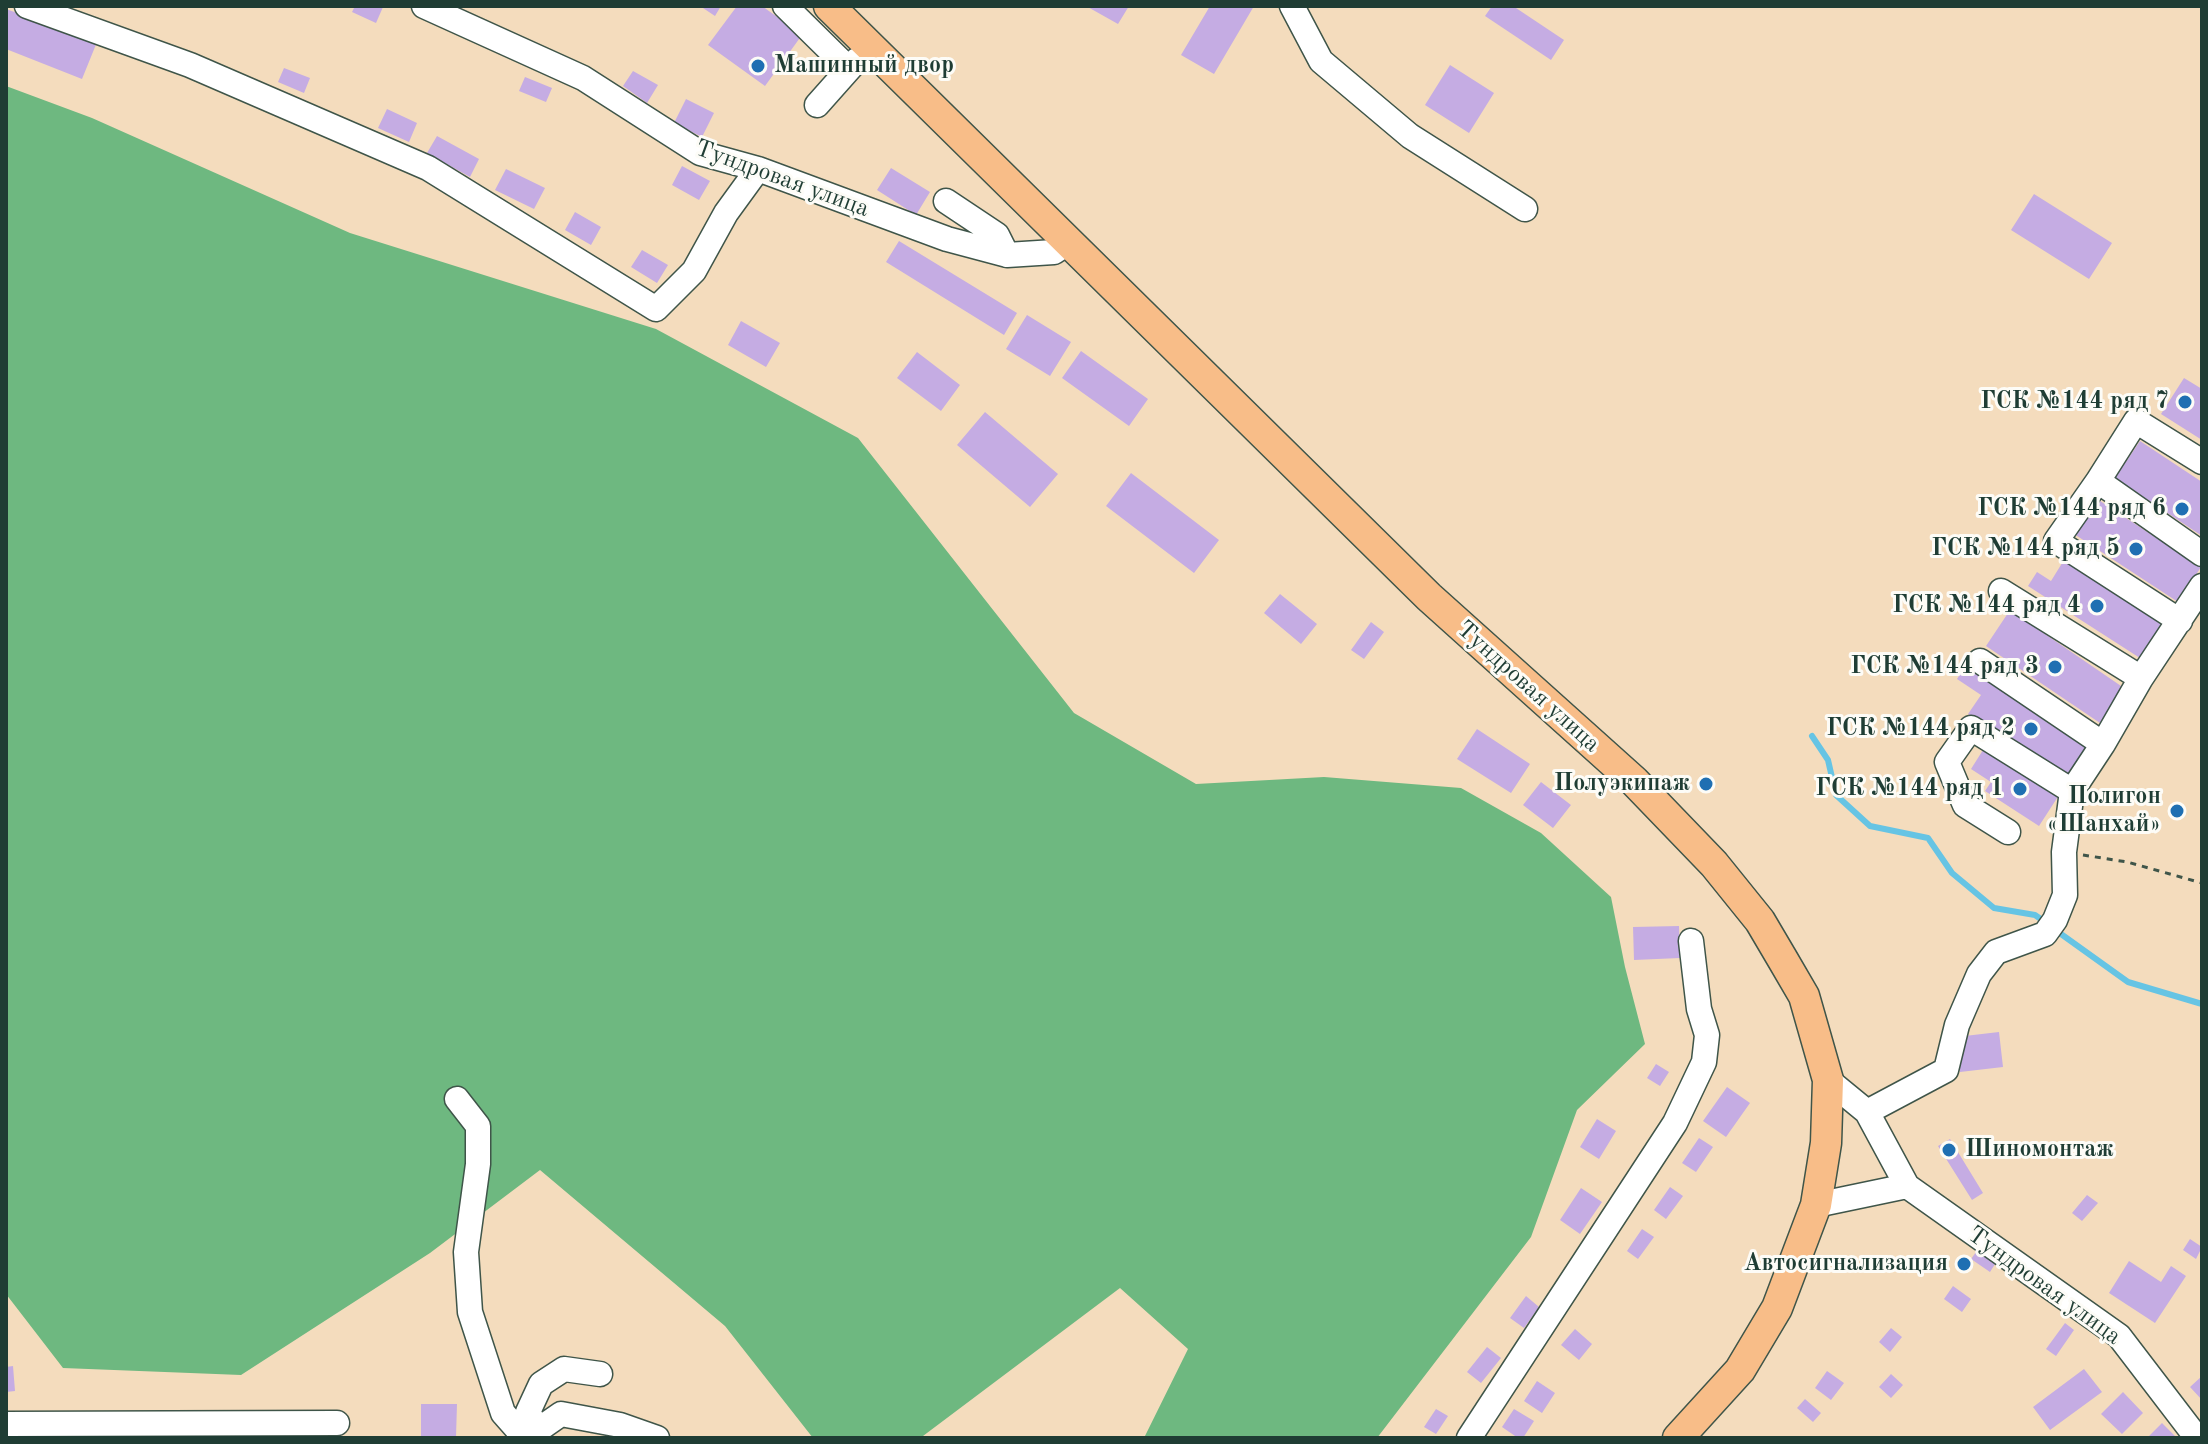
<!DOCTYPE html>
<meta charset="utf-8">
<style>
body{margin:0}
#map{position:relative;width:2208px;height:1444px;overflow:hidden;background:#f4dcbd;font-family:"Old Standard TT",serif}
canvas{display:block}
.frame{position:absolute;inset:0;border:8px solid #1f3d34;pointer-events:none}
</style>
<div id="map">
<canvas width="2208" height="1444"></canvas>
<div class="frame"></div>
</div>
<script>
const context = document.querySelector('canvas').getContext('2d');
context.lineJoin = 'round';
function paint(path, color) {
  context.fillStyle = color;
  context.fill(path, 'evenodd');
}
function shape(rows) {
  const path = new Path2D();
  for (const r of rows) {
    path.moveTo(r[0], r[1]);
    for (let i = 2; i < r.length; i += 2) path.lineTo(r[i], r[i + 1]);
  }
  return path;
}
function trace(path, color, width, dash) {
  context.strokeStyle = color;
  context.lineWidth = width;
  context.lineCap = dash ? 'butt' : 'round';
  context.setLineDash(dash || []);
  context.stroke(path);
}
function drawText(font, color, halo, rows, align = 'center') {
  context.font = font + ' "Old Standard TT",serif';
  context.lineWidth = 6;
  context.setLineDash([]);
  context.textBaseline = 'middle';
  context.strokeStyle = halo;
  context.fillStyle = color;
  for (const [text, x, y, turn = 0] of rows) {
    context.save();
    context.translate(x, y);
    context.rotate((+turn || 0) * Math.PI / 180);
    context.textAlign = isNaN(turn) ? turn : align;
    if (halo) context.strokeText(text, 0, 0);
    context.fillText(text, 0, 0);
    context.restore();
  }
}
const forest = shape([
 [6,86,92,118,350,233,656,329,858,438,1074,713,1196,784,1324,777,1461,788,1541,833,1611,897,1625,967,1645,1044,1577,1110,1531,1237,1377,1438,1144,1438,1188,1349,1120,1288,923,1436,813,1438,725,1326,540,1170,430,1253,241,1375,63,1368,6,1294]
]);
const stream = shape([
 [1812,736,1828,760,1836,795,1870,826,1928,838,1952,873,1994,908,2035,915,2045,922],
 [2054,929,2128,982,2202,1004]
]);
const building = shape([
 [355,6,380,6,383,7,376,23,352,12],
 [700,6,721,6,715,16],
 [737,6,762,6,802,35,765,86,708,45],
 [1086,6,1129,6,1118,24],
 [1210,6,1254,6,1214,74,1181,55],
 [1492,6,1513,6,1564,40,1551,60,1485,16],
 [6,9,97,42,82,79,6,49],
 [1450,65,1494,93,1469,133,1425,105],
 [284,68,310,78,304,93,278,82],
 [633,71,658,85,647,103,623,86],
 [525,77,552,88,546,102,519,91],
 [686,99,714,113,702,137,674,123],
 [387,109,417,123,409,142,378,128],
 [437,136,479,159,470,177,427,153],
 [682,166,710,181,699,200,672,185],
 [891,168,930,192,916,215,877,190],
 [506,169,545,188,534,209,495,190],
 [2034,194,2112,243,2089,279,2011,230],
 [575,212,601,227,591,245,565,230],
 [899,241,1017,313,1004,335,886,262],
 [642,250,668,265,657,283,631,267],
 [1027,315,1071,342,1050,376,1006,349],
 [741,321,780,343,766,367,728,345],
 [1081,351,1148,399,1129,426,1062,378],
 [917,352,960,385,941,411,897,378],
 [2184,378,2202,389,2202,440,2161,414],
 [985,412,1058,474,1030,507,957,445],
 [2140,441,2202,482,2202,536,2115,478],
 [1131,473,1219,540,1194,573,1106,506],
 [2094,497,2201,567,2178,602,2071,532],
 [2064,560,2166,626,2143,660,2028,586,2037,572,2051,581],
 [1280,594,1317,624,1301,644,1264,613],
 [2010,610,2124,688,2100,723,1986,646],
 [1371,622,1384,632,1364,659,1351,650],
 [1966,665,2093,744,2071,779,1968,714,1981,695,1957,679],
 [1477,729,1530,764,1511,793,1457,759],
 [1983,750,2004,764,2008,758,2061,792,2039,826,1985,791,1991,782,1971,769],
 [1541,782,1571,805,1553,828,1523,805],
 [1679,926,1680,958,1634,960,1633,927],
 [1999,1032,2003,1067,1960,1072,1956,1037],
 [1656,1064,1669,1072,1660,1086,1647,1078],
 [1727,1087,1750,1103,1726,1137,1703,1121],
 [1597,1119,1616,1131,1599,1159,1580,1147],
 [1699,1138,1713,1147,1696,1172,1682,1163],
 [1950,1139,1983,1193,1972,1200,1938,1146],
 [1670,1187,1683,1196,1666,1219,1654,1210],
 [1581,1188,1602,1202,1580,1234,1560,1220],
 [2087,1195,2098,1203,2082,1221,2072,1213],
 [1642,1229,1654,1237,1638,1259,1627,1251],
 [2190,1239,2202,1247,2196,1259,2183,1250],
 [1979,1248,1997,1261,1990,1272,1971,1259],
 [2129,1261,2161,1282,2171,1266,2186,1276,2155,1323,2109,1293],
 [1953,1286,1971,1299,1962,1312,1944,1299],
 [1526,1296,1539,1307,1524,1328,1510,1318],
 [2065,1323,2074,1330,2056,1356,2046,1349],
 [1891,1328,1902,1337,1890,1352,1879,1342],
 [1575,1329,1592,1344,1579,1360,1561,1345],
 [1487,1347,1501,1358,1481,1383,1467,1372],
 [13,1366,15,1391,6,1392,6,1367],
 [2084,1369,2102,1392,2050,1430,2033,1407],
 [1827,1371,1844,1383,1831,1400,1815,1388],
 [1891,1374,1903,1385,1891,1398,1879,1387],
 [2202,1376,2202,1400,2190,1387],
 [1537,1381,1555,1393,1542,1413,1524,1401],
 [2123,1392,2143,1413,2122,1434,2101,1414],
 [1805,1399,1821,1413,1813,1422,1797,1408],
 [421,1404,457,1404,456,1437,421,1437],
 [1436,1409,1448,1416,1436,1434,1424,1427],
 [1514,1409,1534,1421,1523,1438,1518,1438,1502,1427],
 [2162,1423,2177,1438,2147,1438]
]);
const path = shape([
 [2083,855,2127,862,2202,883]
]);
const minor = shape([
 [27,6,190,65,428,168,656,309,694,271,726,213,758,169],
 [424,6,583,78,700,153,758,169,947,239,1007,255,1054,252,1069,242],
 [785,6,848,68],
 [1292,6,1321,61,1410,136,1525,209],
 [817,105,857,60],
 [946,201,997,235,1007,255],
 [2202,462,2136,421,2098,481,2202,554],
 [2098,481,2056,541,2180,621],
 [2001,591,2141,678],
 [1980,661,2103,744],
 [2008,832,1965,805,1947,762,1971,728,2072,791],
 [1828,1080,1867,1112,1907,1186,2119,1336,2197,1438],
 [457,1099,478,1126,478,1164,466,1252,470,1312,503,1413,525,1438],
 [1867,1112,1946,1070,1957,1025,1979,974,1996,952,2045,934,2055,920,2065,895,2064,852,2072,791,2103,744,2141,678,2202,586],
 [1816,1205,1907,1186],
 [6,1424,337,1423],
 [538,1430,528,1412,541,1384,564,1369,600,1374],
 [536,1438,538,1430,561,1414,620,1425,657,1438],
 [1469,1438,1675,1123,1704,1062,1707,1035,1699,1009,1691,941]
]);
const major = shape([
 [829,6,1429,597,1634,781,1714,864,1760,921,1783,960,1804,996,1828,1080,1826,1143,1816,1205,1777,1308,1740,1370,1678,1438]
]);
const markers = [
 [758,66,8,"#1f6fb2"],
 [2185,402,8,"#1f6fb2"],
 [2182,509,8,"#1f6fb2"],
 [2136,549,8,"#1f6fb2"],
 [2097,606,8,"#1f6fb2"],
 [2055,667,8,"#1f6fb2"],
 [2031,729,8,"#1f6fb2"],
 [1706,784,8,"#1f6fb2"],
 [2020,789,8,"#1f6fb2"],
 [2177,811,8,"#1f6fb2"],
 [1949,1150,8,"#1f6fb2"],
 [1964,1264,8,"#1f6fb2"]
];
const poiNames = [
 ["Машинный двор",774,66,"left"],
 ["ГСК №144 ряд 7",2169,402],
 ["ГСК №144 ряд 6",2166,509],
 ["ГСК №144 ряд 5",2120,549],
 ["ГСК №144 ряд 4",2081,606],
 ["ГСК №144 ряд 3",2039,667],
 ["ГСК №144 ряд 2",2015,729],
 ["Полуэкипаж",1690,784],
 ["ГСК №144 ряд 1",2004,789],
 ["Полигон",2161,797],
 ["«Шанхай»",2161,825],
 ["Шиномонтаж",1965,1150,"left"],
 ["Автосигнализация",1948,1264]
];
const streetNames = [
 ["Тундровая улица",782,179,20],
 ["Тундровая улица",1528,687,42],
 ["Тундровая улица",2044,1286,36]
];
paint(forest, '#6eb880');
trace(stream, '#66c4e4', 6);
paint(building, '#c5ace3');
trace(minor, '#3f5549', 27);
trace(major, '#3f5549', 33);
trace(path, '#3f5549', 3, [6, 6]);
trace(minor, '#fff', 24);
trace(major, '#f8bd88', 30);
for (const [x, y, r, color] of markers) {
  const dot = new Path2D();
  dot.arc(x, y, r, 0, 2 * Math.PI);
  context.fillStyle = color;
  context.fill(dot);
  trace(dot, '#fdfcf7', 3);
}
drawText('bold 24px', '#1f3d34', '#fdfcf7', poiNames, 'right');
drawText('24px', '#1f3d34', '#fdfcf7', streetNames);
</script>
